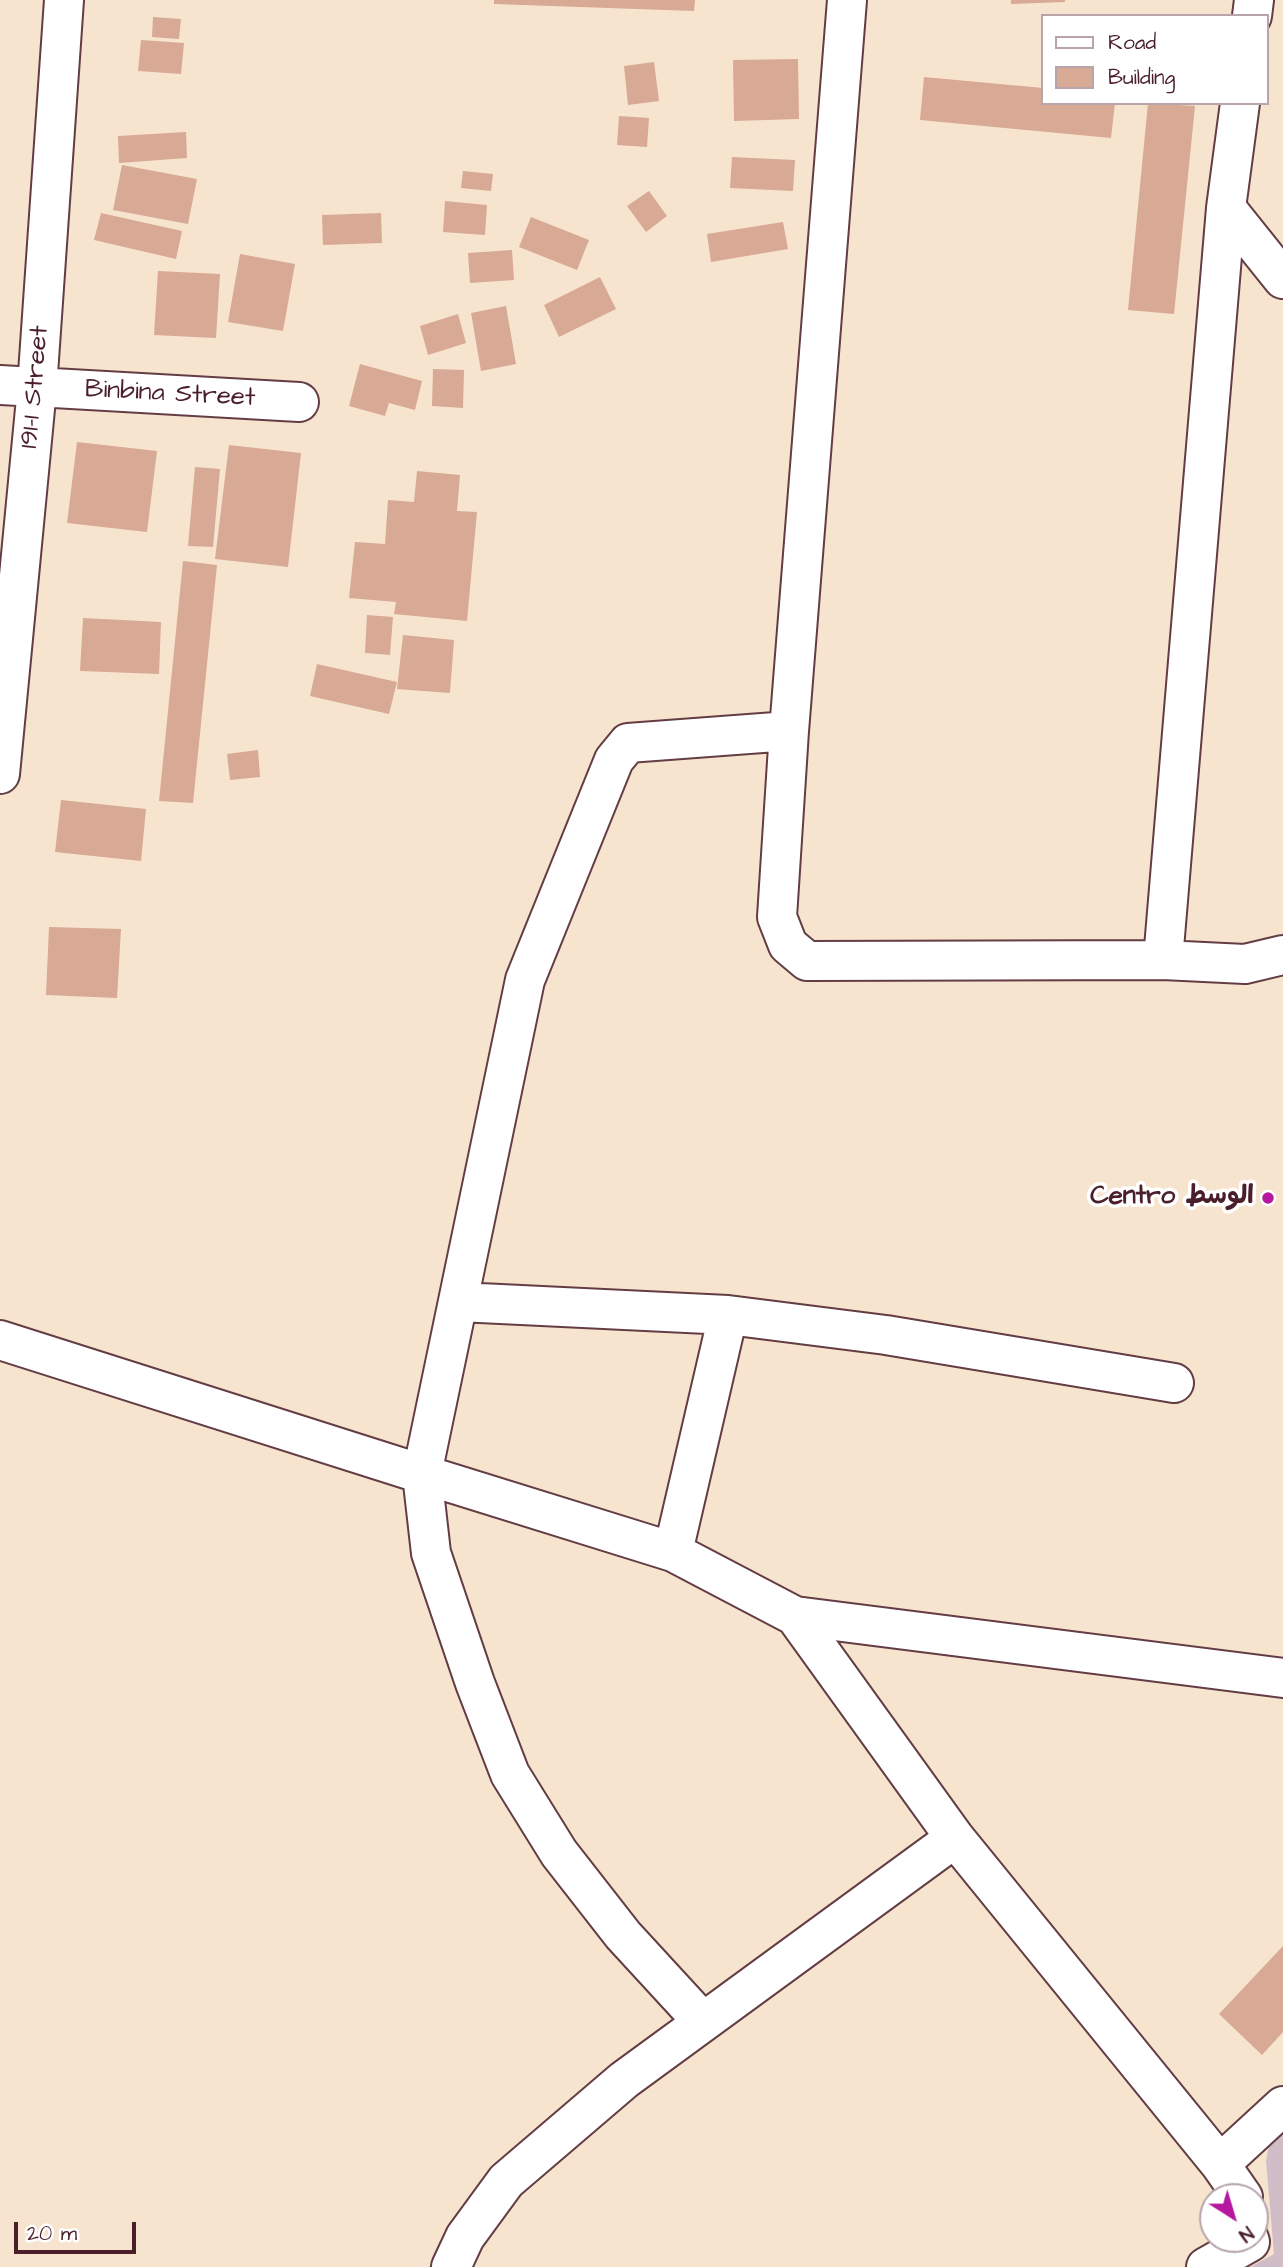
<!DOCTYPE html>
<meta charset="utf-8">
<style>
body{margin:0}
#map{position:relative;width:1283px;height:2267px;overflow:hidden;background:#f7e4cf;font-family:"Architects Daughter",sans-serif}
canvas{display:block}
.legend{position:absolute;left:1041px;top:14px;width:228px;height:91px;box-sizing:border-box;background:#fff;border:2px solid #b7a5aa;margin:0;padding:9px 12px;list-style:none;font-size:21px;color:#4a1f2b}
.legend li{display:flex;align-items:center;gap:14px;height:35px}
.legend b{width:35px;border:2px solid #b7a5aa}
.north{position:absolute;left:1199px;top:2183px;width:70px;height:70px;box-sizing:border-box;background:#fff;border:2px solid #b7a5aa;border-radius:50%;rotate:143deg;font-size:19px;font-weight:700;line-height:28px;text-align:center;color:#4a1f2b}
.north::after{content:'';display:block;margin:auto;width:24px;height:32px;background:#b5179e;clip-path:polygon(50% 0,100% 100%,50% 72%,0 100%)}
.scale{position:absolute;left:14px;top:2222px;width:122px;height:32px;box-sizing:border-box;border:4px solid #4a1f2b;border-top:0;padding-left:9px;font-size:21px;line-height:24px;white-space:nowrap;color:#4a1f2b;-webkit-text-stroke:5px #fff;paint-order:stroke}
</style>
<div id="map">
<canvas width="1283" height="2267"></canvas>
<ul class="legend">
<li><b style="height:9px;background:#fff"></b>Road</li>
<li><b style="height:19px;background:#d8a995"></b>Building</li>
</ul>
<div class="north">N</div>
<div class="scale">20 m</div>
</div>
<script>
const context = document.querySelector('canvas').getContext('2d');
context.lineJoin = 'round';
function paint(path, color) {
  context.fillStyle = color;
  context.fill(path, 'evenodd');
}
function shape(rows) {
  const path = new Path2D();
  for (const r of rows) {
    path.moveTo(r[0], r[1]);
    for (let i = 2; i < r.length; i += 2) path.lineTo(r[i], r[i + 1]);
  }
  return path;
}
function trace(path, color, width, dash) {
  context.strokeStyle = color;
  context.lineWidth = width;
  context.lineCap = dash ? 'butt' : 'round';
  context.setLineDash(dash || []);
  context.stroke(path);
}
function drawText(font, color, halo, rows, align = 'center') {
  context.font = font + ' "Architects Daughter","Playpen Sans Arabic",sans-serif';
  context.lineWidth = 7;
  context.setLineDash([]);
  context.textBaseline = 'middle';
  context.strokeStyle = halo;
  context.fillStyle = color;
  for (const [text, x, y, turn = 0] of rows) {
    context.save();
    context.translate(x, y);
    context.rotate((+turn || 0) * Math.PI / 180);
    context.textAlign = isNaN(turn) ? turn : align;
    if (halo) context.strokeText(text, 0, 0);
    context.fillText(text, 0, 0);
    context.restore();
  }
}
const industrial = shape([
 [1283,2126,1283,2267,1250,2267,1274,2254,1266,2161,1270,2140]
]);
const building = shape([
 [494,0,695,0,694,11,494,4],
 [1011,0,1065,0,1065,2,1011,4],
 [153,17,181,19,179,39,152,37],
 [141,40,184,43,181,74,138,71],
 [798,59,799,119,734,121,733,60],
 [654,62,659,101,628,105,624,66],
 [924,77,1043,88,1043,103,1115,103,1111,138,920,120],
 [1148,103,1195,106,1174,314,1128,310],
 [619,116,649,118,647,147,617,145],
 [186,132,187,158,119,163,118,136],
 [732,157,795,160,793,191,730,188],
 [122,165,197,179,188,224,113,210],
 [463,171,493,174,491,191,461,188],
 [649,191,667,216,646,232,627,206],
 [445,201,487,205,485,235,443,232],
 [101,213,182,231,176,259,94,240],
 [381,213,382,243,323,245,322,215],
 [531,217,589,240,577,270,519,247],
 [783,222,788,249,711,262,707,234],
 [512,250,514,280,470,283,468,253],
 [240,254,295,264,283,331,228,322],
 [158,271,220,274,216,338,154,335],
 [600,277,616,309,559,337,544,305],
 [506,306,516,364,481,371,471,313],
 [458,314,466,343,428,355,420,326],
 [360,364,422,381,415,410,389,403,385,416,349,406],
 [433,369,464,370,463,408,432,406],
 [77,442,157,451,147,532,67,523],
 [229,445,301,453,288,567,215,559],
 [195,467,220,469,213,547,188,546],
 [417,471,460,475,457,511,477,512,467,621,394,614,396,602,349,598,355,542,385,544,388,500,414,502],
 [183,561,217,565,193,803,159,801],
 [367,615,393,617,390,655,365,653],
 [83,618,161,622,159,674,80,671],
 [403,635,454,640,450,693,397,689],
 [317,664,397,682,389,714,310,696],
 [258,750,260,777,230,780,227,754],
 [61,800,146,809,141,861,55,852],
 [49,927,121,929,117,998,46,995],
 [1283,1946,1283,2032,1262,2055,1219,2014]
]);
const minor = shape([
 [847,0,789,731,777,917,788,945,807,961,1163,960,1245,964,1283,955],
 [1252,16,1254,0],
 [1226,208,1283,279],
 [0,385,299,402],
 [0,774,37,388,64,0],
 [1163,960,1226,208,1240,103],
 [459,1302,728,1315,886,1335,1174,1383],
 [0,1340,422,1474,673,1552,795,1616,1283,1678],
 [673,1552,728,1315],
 [795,1616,955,1838,1220,2164,1283,2106],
 [703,2022,623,1935,559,1853,510,1774,475,1683,431,1553,422,1474,525,980,614,760,628,743,789,731],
 [1220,2164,1243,2197],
 [451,2267,465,2237,506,2181,624,2080,955,1838],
 [1206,2267,1250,2242,1249,2239]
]);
const markers = [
 [1268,1198,7,"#b5179e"]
];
const streetNames = [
 ["191-1 Street",36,387,-85],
 ["Binbina Street",170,395,3]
];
const poiNames = [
 ["Centro الوسط",1254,1198]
];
paint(industrial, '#d1bdc8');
paint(building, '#d8a995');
trace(minor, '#643d44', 42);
trace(minor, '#fff', 38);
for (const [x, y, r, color] of markers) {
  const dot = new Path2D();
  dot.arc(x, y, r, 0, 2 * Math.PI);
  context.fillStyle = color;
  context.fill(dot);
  trace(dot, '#fff', 2.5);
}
drawText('26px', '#4a1f2b', '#fff', streetNames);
drawText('bold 26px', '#4a1f2b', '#fff', poiNames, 'right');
</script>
